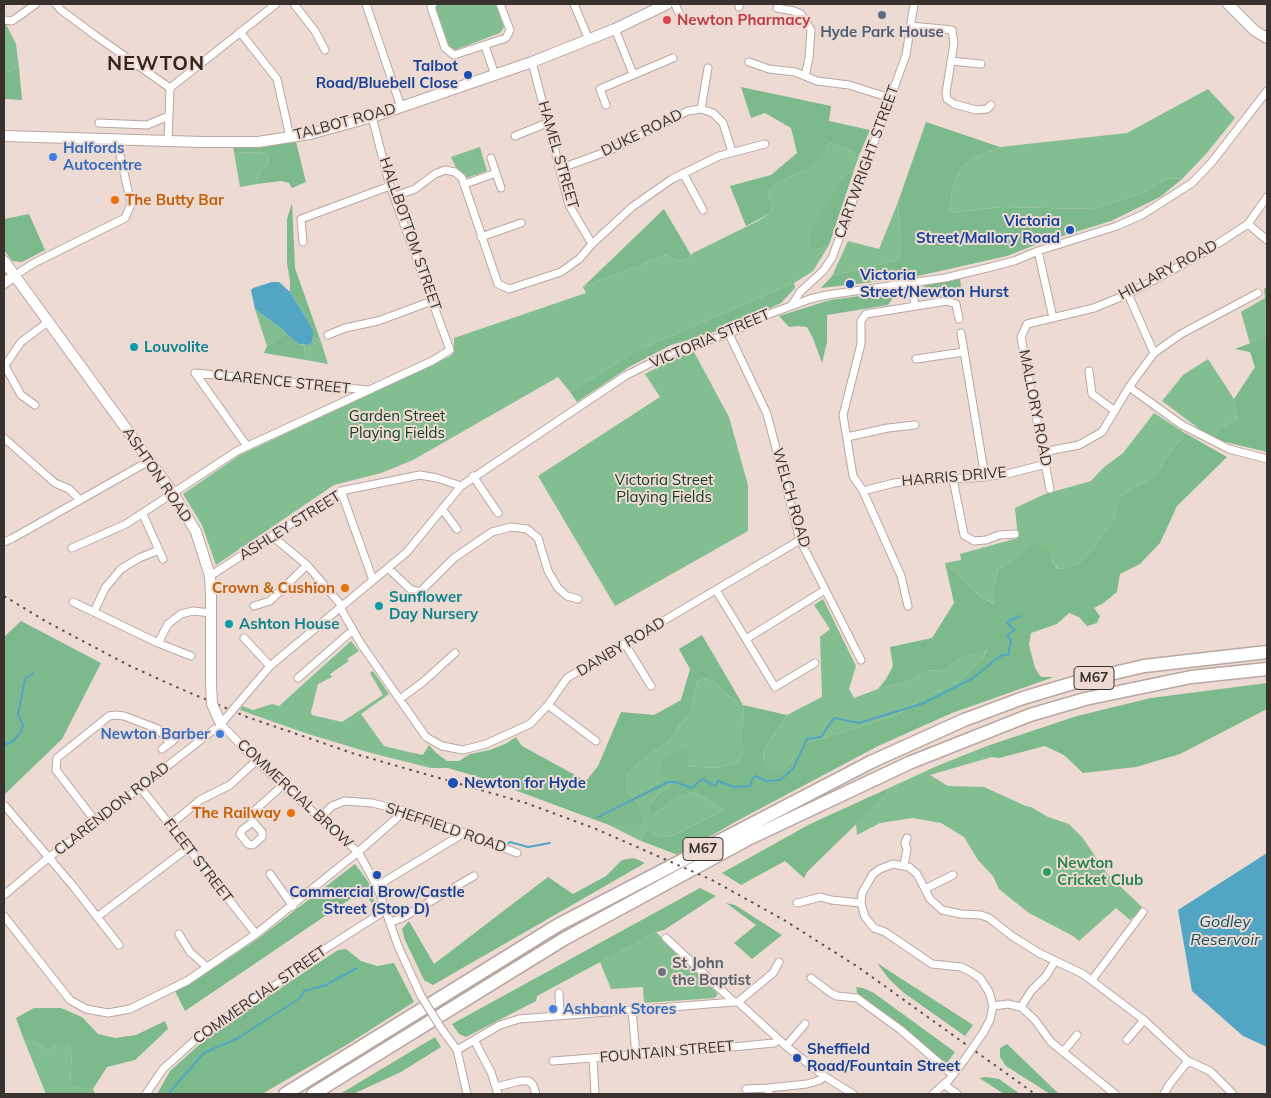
<!DOCTYPE html>
<style>
body{margin:0}
#map{position:relative;width:1271px;height:1098px;overflow:hidden;background:#eddad3;font-family:Mulish,sans-serif}
canvas{display:block}
.frame{position:absolute;inset:0;border:5px solid #38312e;pointer-events:none}
</style>
<div id="map">
<canvas width="1271" height="1098"></canvas>
<div class="frame"></div>
</div>
<script>
const context = document.querySelector('canvas').getContext('2d');
context.lineJoin = 'round';
function paint(path, color) {
  context.fillStyle = color;
  context.fill(path, 'evenodd');
}
function shape(rows) {
  const path = new Path2D();
  for (const r of rows) {
    path.moveTo(r[0], r[1]);
    for (let i = 2; i < r.length; i += 2) path.lineTo(r[i], r[i + 1]);
  }
  return path;
}
function trace(path, color, width, dash) {
  context.strokeStyle = color;
  context.lineWidth = width;
  context.lineCap = dash ? 'butt' : 'round';
  context.setLineDash(dash || []);
  context.stroke(path);
}
function drawText(font, color, halo, rows, align = 'center') {
  context.font = font + ' Mulish,sans-serif';
  context.lineWidth = 4;
  context.setLineDash([]);
  context.textBaseline = 'middle';
  context.strokeStyle = halo;
  context.fillStyle = color;
  for (const [text, x, y, turn = 0] of rows) {
    context.save();
    context.translate(x, y);
    context.rotate((+turn || 0) * Math.PI / 180);
    context.textAlign = isNaN(turn) ? turn : align;
    if (halo) context.strokeText(text, 0, 0);
    context.fillText(text, 0, 0);
    context.restore();
  }
}
const green = shape([
 [436,4,496,4,504,27,500,33,455,50,449,47,434,7],
 [4,23,6,24,16,44,19,68,4,73],
 [1208,89,1235,118,1206,154,1182,179,1169,178,1140,194,1093,209,1002,207,949,213,952,189,961,168,972,158,1000,147,1127,133],
 [831,143,856,153,860,153,854,170,844,176,815,250,829,245,813,271,794,283,636,351,570,392,558,377,413,460,381,473,334,485,216,565,202,525,183,494,240,455,449,357,453,354,454,349,454,338,586,293,583,287,666,255,679,261,688,258,693,253,758,221,769,214,772,207,768,194,775,184,804,170,826,145],
 [480,147,487,171,466,178,456,168,451,157],
 [234,152,268,153,269,163,260,174,257,184,240,187],
 [898,202,901,246,898,260,832,276,848,241,879,249],
 [1267,287,1267,337,1250,344,1241,312,1265,298,1264,289],
 [255,309,282,329,287,333,267,346],
 [313,337,321,342,328,364,306,360,304,345,308,345,312,343],
 [694,352,729,417,748,485,748,531,615,606,538,476,660,397,645,374,677,357],
 [1208,359,1234,399,1237,420,1221,427,1213,439,1162,401,1183,375],
 [1154,413,1185,433,1153,477,1119,497,1115,518,1094,548,1077,565,1059,569,1053,563,1049,549,1013,560,998,569,994,586,995,604,981,597,945,563,961,560,960,554,1018,538,1015,508,1045,494,1091,481,1103,468,1123,453],
 [823,599,856,666,849,689,854,698,878,689,908,681,926,671,943,670,962,658,987,648,982,660,958,682,921,700,897,715,807,743,783,771,769,771,763,762,764,749,787,715,822,697,820,637,830,629,814,605],
 [351,641,359,651,347,659,349,661,330,674,332,677,318,684,311,712,312,715,342,722,383,695,370,673,373,671,389,694,361,714,384,746,409,752,431,768,371,753,305,733,240,710,242,706,253,710,272,704,279,706],
 [704,679,713,681,729,696,743,705,744,716,741,736,743,756,736,763,718,768,686,766,671,779,670,788,659,793,651,803,655,814,668,803,683,795,694,792,724,810,672,836,660,837,649,831,645,832,641,841,609,825,626,825,637,801,626,792,627,774,638,763,670,740,679,726,690,715,697,681],
 [987,746,992,757,930,775,948,786,984,787,1026,806,1031,807,1048,817,1069,824,1082,837,1108,875,1143,908,1134,917,1133,917,1130,920,1116,908,1079,941,1073,936,1029,913,1015,902,999,889,993,876,978,860,964,837,941,823,913,818,880,823,857,835,856,824,885,796,889,788,937,766],
 [656,932,718,994,715,998,644,1003,643,987,611,989,600,962],
 [24,1040,36,1042,48,1050,56,1045,68,1045,72,1053,70,1084,93,1089,95,1094,46,1094]
]);
const forest = shape([
 [19,68,22,100,4,99,4,73],
 [741,87,831,106,829,121,870,130,860,153,856,153,831,143,826,145,819,159,804,170,775,184,768,194,772,207,769,214,746,226,730,186,771,175,797,153,791,128,765,113,751,118],
 [926,122,1000,147,972,158,961,168,952,189,949,213,1002,207,1093,209,1140,194,1169,178,1182,179,1160,197,1111,221,1040,243,1007,256,909,278,821,288,832,276,898,260,901,246,898,202],
 [296,142,306,182,292,188,289,183,281,181,257,184,260,174,269,163,268,153,234,152,233,147,260,147],
 [854,170,829,245,815,250,809,246,809,237,844,176],
 [292,203,295,268,321,342,313,337,313,331,305,316,290,292,290,281,287,263,287,219],
 [664,209,691,255,688,258,679,261,666,255,583,287],
 [29,214,45,250,22,262,12,261,4,250,4,219],
 [960,278,962,294,937,298,929,293,923,286],
 [794,283,795,288,781,303,730,327,671,345,629,367,577,402,570,392,636,351],
 [898,291,888,305,827,315,827,342,822,363,813,338,807,327,798,326,789,327,779,316,830,300],
 [287,333,298,344,304,345,306,360,264,353,267,346],
 [1267,337,1267,452,1213,439,1221,427,1237,420,1234,399,1255,367,1250,352,1235,349],
 [1185,433,1227,457,1177,506,1160,543,1140,564,1120,574,1117,592,1102,604,1094,608,1100,616,1097,623,1087,626,1079,617,1069,613,1057,624,1031,633,1029,645,1035,668,1041,677,1054,677,952,713,878,746,735,822,678,855,641,841,645,832,649,831,660,837,672,836,724,810,694,792,683,795,668,803,655,814,651,813,651,803,659,793,670,788,671,779,661,770,664,761,676,751,687,749,689,758,686,766,718,768,736,763,743,756,741,736,744,716,743,705,729,696,713,681,704,679,697,681,690,715,679,726,670,740,638,763,627,774,626,792,637,801,642,822,626,825,609,825,485,779,448,768,431,768,409,752,423,755,429,745,436,753,447,761,459,761,470,754,490,750,507,743,516,737,522,746,586,781,598,766,621,712,654,715,681,700,690,669,679,649,702,635,743,705,787,715,764,749,763,761,769,771,783,771,807,743,897,715,921,700,958,682,982,660,987,649,962,658,943,670,926,671,908,681,878,689,886,679,893,666,890,647,932,638,954,603,945,563,981,597,994,604,994,586,998,569,1013,560,1035,542,1049,549,1053,563,1058,569,1077,565,1094,548,1115,518,1119,497,1153,477],
 [21,621,101,663,62,739,4,795,4,637],
 [1267,683,1267,709,1180,754,1136,767,1083,773,1064,755,1045,746,999,758,992,757,987,746,1077,716,1151,698],
 [889,788,885,796,807,872,804,878,785,861,741,885,722,873,810,824],
 [634,858,645,863,433,985,424,980,405,940,402,929,409,921,434,964,548,877,573,894,606,876,622,860],
 [355,864,367,880,373,891,375,907,362,891,185,1011,175,991,190,984,259,938],
 [700,888,716,896,664,930,656,932,537,996,536,1001,466,1037,459,1034,452,1024],
 [726,903,735,905,782,935,752,959,734,943,756,925],
 [346,949,361,961,377,966,394,963,414,1002,348,1044,262,1094,157,1094,170,1071,210,1035,338,950],
 [877,963,973,1025,965,1036,904,993,889,979],
 [856,987,863,988,874,993,955,1052,946,1064,858,996],
 [34,1008,61,1008,82,1017,98,1034,115,1038,136,1035,165,1021,168,1029,135,1060,107,1067,93,1089,70,1085,72,1053,68,1045,56,1045,48,1050,36,1042,24,1040,16,1018],
 [435,1037,441,1047,401,1072,353,1094,340,1094],
 [1007,1044,1059,1094,1050,1094,1006,1066,1000,1057,1000,1048],
 [986,1077,999,1079,1020,1094,1004,1094,979,1078]
]);
const water = shape([
 [272,282,279,282,290,292,305,316,313,331,313,337,312,343,308,345,298,344,282,329,255,309,251,290,253,288],
 [1267,853,1267,1047,1243,1036,1192,991,1178,910]
]);
const stream = shape([
 [4,745,13,741,21,732,23,725,18,715,25,679,33,673],
 [598,817,668,782,675,782,692,788,702,779,715,786,718,781,734,787,750,786,752,780,756,776,766,781,780,780,793,769,807,739,821,737,834,718,859,723,924,703,973,678,1000,656,1009,654,1009,648,1011,643,1010,639,1007,635,1015,630,1007,623,1009,621,1021,616],
 [505,846,510,842,528,847,550,843],
 [168,1094,204,1053,238,1038,300,998,304,991,326,985,357,968]
]);
const street = shape([
 [56,4,61,10,96,36,170,88],
 [294,4,315,31,325,50],
 [366,4,401,107],
 [433,4,431,7,445,48,454,55,506,38,510,30,500,4],
 [574,4,589,40],
 [675,4,682,20],
 [739,4,739,7],
 [777,8,794,11,801,14,811,30,809,58,805,76],
 [4,20,12,21,36,4],
 [911,26,952,30,954,43,946,93,947,99,954,104,976,110,987,109,991,105],
 [615,29,633,74],
 [240,32,277,79,290,137],
 [485,46,495,75],
 [951,61,981,64],
 [532,62,569,205,592,244],
 [749,62,769,69,795,72,817,81,849,85,890,98],
 [606,105,600,89,673,58],
 [701,109,708,68],
 [99,123,147,125,169,116],
 [515,136,547,123],
 [168,142,170,88,276,4],
 [491,158,501,188],
 [559,169,611,150,688,111,701,109,713,113,723,123,732,152],
 [683,173,703,210],
 [465,184,496,173],
 [395,196,415,189,435,174,445,170,455,172,462,178,498,284,509,289,561,272,579,259,592,244,632,207,672,179,719,156,765,144],
 [1248,224,1267,240],
 [481,237,521,223],
 [303,242,301,219,390,186],
 [1038,251,1053,318],
 [14,276,34,263,125,218,131,204,117,141],
 [912,283,915,306],
 [1128,294,1154,353],
 [792,305,800,292,823,271,832,258,906,55,914,4],
 [961,333,985,477],
 [729,334,767,414,800,540,861,660],
 [328,335,345,328,378,321,432,301],
 [916,359,964,352],
 [5,366,21,395,35,405],
 [4,367,21,342,48,322],
 [1089,371,1092,394,1115,411],
 [195,373,368,390],
 [195,373,247,446],
 [1129,387,1182,425,1229,449,1267,459],
 [847,437,888,428,915,425],
 [4,438,55,483,69,489,80,500],
 [1043,452,1079,445,1102,432,1129,387,1154,353,1181,334,1258,293],
 [473,476,498,513],
 [953,479,964,535,974,541,986,540,999,535,1015,534],
 [1050,489,1021,337,1027,324,1094,308,1128,294,1167,273,1208,250,1248,224,1267,197],
 [341,491,373,580],
 [863,491,894,483,928,479,971,478,1007,474,1046,464],
 [442,509,457,529],
 [144,517,163,559],
 [272,536,307,565,342,606],
 [4,542,13,538,149,461],
 [72,548,126,524,237,451,432,361,450,350,390,186,372,117],
 [388,568,410,589,420,592,454,558,492,532,511,527,527,529,538,538,548,571,558,588,567,596,578,599],
 [210,576,341,491,420,475,437,478,461,486],
 [716,590,775,687,815,663],
 [73,602,158,643,168,624,181,614,193,611,211,613],
 [254,606,270,601,307,565],
 [908,606,901,576,863,491,853,476,843,415,861,344,861,321,866,314,947,301,956,304,959,319],
 [340,607,361,644,426,737,442,746,463,750,486,744,530,724,548,705,567,678,800,540],
 [94,612,105,588,121,569,139,558,159,550],
 [244,638,270,666],
 [746,639,825,590],
 [158,643,191,656],
 [625,644,651,686],
 [298,678,353,630],
 [400,699,423,682,455,653],
 [548,705,596,741],
 [236,706,270,666,407,552,461,486,625,376,676,350,729,334,761,317,810,299,827,295,945,278,987,268,1014,261,1038,251,1117,226,1142,215,1192,183,1212,162,1267,91],
 [162,749,170,743],
 [140,787,256,934],
 [5,806,73,886,119,945],
 [320,818,332,806,345,801,372,803,405,811,517,853],
 [96,822,56,770,57,758,109,716,115,715,124,716,158,729,170,743,177,737],
 [253,822,262,832,262,837,253,845,248,844,240,834,242,830,253,822],
 [253,822,252,817,253,812,283,785],
 [170,825,200,800,230,785,256,761],
 [904,865,907,849,905,843,907,838],
 [270,874,293,906],
 [377,886,464,833],
 [925,889,953,875],
 [4,895,48,858,96,822,221,724,256,761,358,852,377,886,398,946,421,996],
 [797,903,821,897,831,900,861,903],
 [4,916,70,1000,86,1009,108,1013,130,1009,187,981,256,934,358,852,405,811],
 [97,917,188,848],
 [391,922,402,918,474,876],
 [179,934,190,952,207,967],
 [666,938,734,1002,738,1002,786,1046,824,1076,853,1094],
 [811,978,831,993,837,996,857,998,901,1030,953,1075],
 [1092,980,1143,912],
 [559,993,560,1015],
 [738,1002,773,973,779,962],
 [993,1006,1008,1004,1021,1007,1035,1020,1051,1042,1115,1094],
 [1021,1007,1031,991,1046,976,1055,961],
 [632,1010,636,1055],
 [441,1028,457,1050,467,1094],
 [983,1033,990,1020,993,1006,989,992,980,978,971,972,961,967,932,964,885,932,874,928,865,917,861,903,862,893,873,874,880,869,893,864,909,867,917,874,930,899,942,910,961,914,981,915,989,918,1012,936,1039,953,1083,974,1144,1020,1188,1061,1210,1071,1233,1094],
 [474,1040,491,1072,498,1094],
 [1127,1040,1144,1020],
 [786,1046,805,1024],
 [457,1050,500,1025,519,1019,734,1002],
 [1063,1052,1077,1035],
 [593,1058,595,1094],
 [553,1061,732,1047,774,1043,779,1040],
 [945,1085,957,1094],
 [496,1087,520,1081,529,1081,533,1085,536,1094],
 [746,1089,768,1088],
 [146,1094,163,1069,205,1031,270,989,328,947,386,910],
 [769,1094,768,1088,807,1084,820,1080,824,1076],
 [933,1094,949,1080,965,1059],
 [1164,1094,1169,1085,1188,1061]
]);
const secondary = shape([
 [1228,4,1255,31,1267,38],
 [4,136,202,142,258,142,310,134,372,117,532,62,615,29,667,4],
 [4,261,173,493,196,532,210,576,211,594,211,684],
 [4,283,14,276]
]);
const highway = shape([
 [285,1094,558,925,871,762,964,720,1023,698,1080,681,1144,666,1267,652],
 [313,1094,564,939,750,838,909,763,1030,715,1085,699,1191,677,1267,669]
]);
const rail = shape([
 [4,596,47,622,128,665,174,686,247,717,352,753,526,803,596,829,712,880,784,920,858,967,1035,1094]
]);
const streetBridge = shape([
 [221,724,236,706],
 [421,996,441,1028],
 [965,1059,983,1033]
]);
const secondaryBridge = shape([
 [211,684,212,704,221,724]
]);
const markers = [
 [882,15,5,"#5c6f8a"],
 [667,20,5,"#e0444e"],
 [468,75,5,"#1a4fb4"],
 [53,157,5,"#3f7fe0"],
 [115,200,5,"#e8710a"],
 [1070,230,5,"#1a4fb4"],
 [850,284,5,"#1a4fb4"],
 [134,347,5,"#0f9aa8"],
 [345,588,5,"#e8710a"],
 [379,606,5,"#0f9aa8"],
 [229,624,5,"#0f9aa8"],
 [220,734,5,"#3f7fe0"],
 [453,783,6,"#1a4fb4"],
 [291,813,5,"#e8710a"],
 [1047,872,5,"#2e9e5b"],
 [377,875,5,"#1a4fb4"],
 [662,972,5,"#6b7280"],
 [553,1009,5,"#3f7fe0"],
 [797,1058,5,"#1a4fb4"]
];
const shields = [
 [1094,678,40],
 [703,849,40]
];
const shieldNames = [
 ["M67",1094,678],
 ["M67",703,849]
];
const healthNames = [
 ["Newton Pharmacy",677,20]
];
const serviceNames = [
 ["Hyde Park House",882,32]
];
const transitNames = [
 ["Talbot",458,66,"right"],
 ["Road/Bluebell Close",458,83,"right"],
 ["Victoria",1060,221,"right"],
 ["Street/Mallory Road",1060,238,"right"],
 ["Victoria",860,275],
 ["Street/Newton Hurst",860,292],
 ["Newton for Hyde",464,783],
 ["Commercial Brow/Castle",377,892,"center"],
 ["Street (Stop D)",377,909,"center"],
 ["Sheffield",807,1049],
 ["Road/Fountain Street",807,1066]
];
const streetNames = [
 ["TALBOT ROAD",345,122,-15],
 ["DUKE ROAD",642,133,-26],
 ["HAMEL STREET",558,155,74],
 ["CARTWRIGHT STREET",867,162,-70],
 ["HALLBOTTOM STREET",410,234,71],
 ["HILLARY ROAD",1168,270,-28],
 ["VICTORIA STREET",710,339,-23],
 ["CLARENCE STREET",282,382,6],
 ["MALLORY ROAD",1035,408,79],
 ["ASHTON ROAD",157,475,56],
 ["HARRIS DRIVE",954,477,-5],
 ["WELCH ROAD",791,498,74],
 ["ASHLEY STREET",290,526,-32],
 ["DANBY ROAD",621,647,-31],
 ["COMMERCIAL BROW",295,794,43],
 ["CLARENDON ROAD",112,809,-38],
 ["SHEFFIELD ROAD",446,828,19],
 ["FLEET STREET",198,861,52],
 ["COMMERCIAL STREET",260,995,-35],
 ["FOUNTAIN STREET",667,1052,-5]
];
const shopNames = [
 ["Halfords",63,148],
 ["Autocentre",63,165],
 ["Newton Barber",210,734,"right"],
 ["Ashbank Stores",563,1009]
];
const foodNames = [
 ["The Butty Bar",125,200,"left"],
 ["Crown & Cushion",335,588],
 ["The Railway",281,813]
];
const cultureNames = [
 ["Louvolite",144,347],
 ["Sunflower",389,597],
 ["Day Nursery",389,614],
 ["Ashton House",239,624]
];
const parkNames = [
 ["Garden Street",397,416],
 ["Playing Fields",397,433],
 ["Victoria Street",664,480],
 ["Playing Fields",664,497]
];
const leisureNames = [
 ["Newton",1057,863],
 ["Cricket Club",1057,880]
];
const worshipNames = [
 ["St John",672,963],
 ["the Baptist",672,980]
];
const waterNames = [
 ["Godley",1225,922],
 ["Reservoir",1225,940]
];
const districtNames = [
 ["NEWTON",156,64]
];
paint(green, '#82be8f');
paint(forest, '#7dba8b');
paint(water, '#53a5c4');
trace(stream, '#53a5c4', 2);
trace(street, '#b9a7a0', 9);
trace(secondary, '#b9a7a0', 12);
trace(highway, '#b9a7a0', 15);
trace(street, '#fff', 7);
trace(secondary, '#fff', 10);
trace(highway, '#fff', 12);
trace(rail, '#5c534f', 2, [2.5, 5]);
trace(streetBridge, '#b9a7a0', 9, []);
trace(secondaryBridge, '#b9a7a0', 12, []);
trace(streetBridge, '#fff', 7);
trace(secondaryBridge, '#fff', 10);
for (const [x, y, r, color] of markers) {
  const dot = new Path2D();
  dot.arc(x, y, r, 0, 2 * Math.PI);
  context.fillStyle = color;
  context.fill(dot);
  trace(dot, '#eddad3', 2);
}
for (const [x, y, w] of shields) {
  const box = new Path2D();
  box.roundRect(x - w / 2, y - 11.5, w, 23, 4);
  context.fillStyle = '#eddad3';
  context.fill(box);
  trace(box, '#38312e', 1);
}
drawText('bold 14px', '#38312e', null, shieldNames);
drawText('bold 15px', '#be3a42', '#eddad3', healthNames, 'left');
drawText('bold 15px', '#4e5e75', '#eddad3', serviceNames);
drawText('bold 15px', '#164399', '#eddad3', transitNames, 'left');
drawText('15px', '#38312e', '#eddad3', streetNames);
drawText('bold 15px', '#366cbe', '#eddad3', shopNames, 'left');
drawText('bold 15px', '#c56008', '#eddad3', foodNames, 'right');
drawText('bold 15px', '#0d838f', '#eddad3', cultureNames, 'left');
drawText('15px', '#144123', '#eddad3', parkNames);
drawText('bold 15px', '#27864d', '#eddad3', leisureNames, 'left');
drawText('bold 15px', '#5b616d', '#eddad3', worshipNames, 'left');
drawText('italic 16px', '#0d5369', '#eddad3', waterNames);
context.letterSpacing = '1px';
drawText('bold 20px', '#332520', '#eddad3', districtNames);
context.letterSpacing = '0px';
</script>
